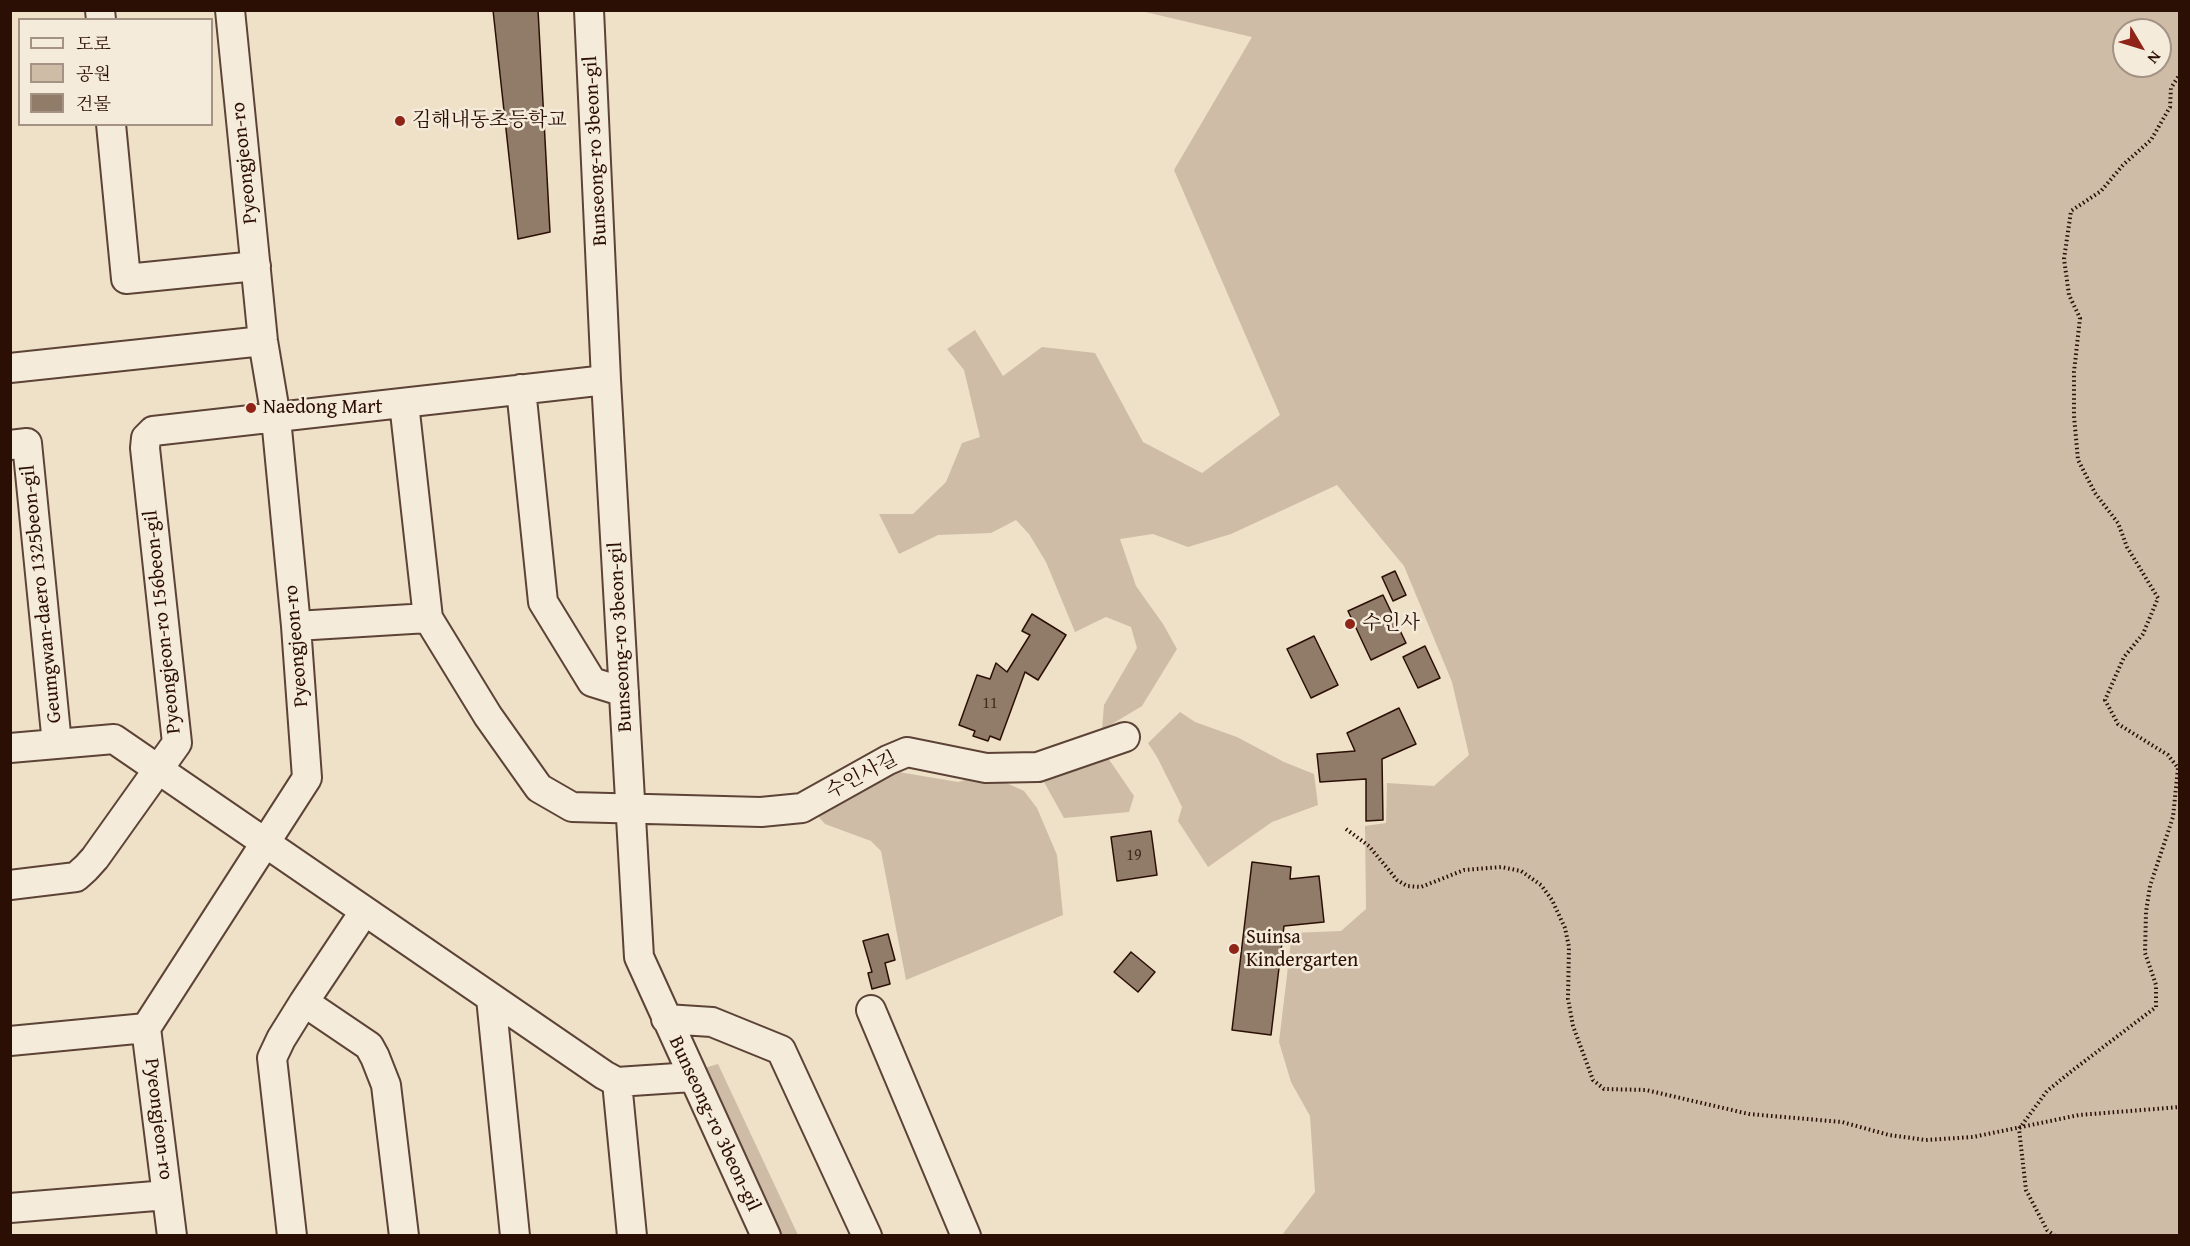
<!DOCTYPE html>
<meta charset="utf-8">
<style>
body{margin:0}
#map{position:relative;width:2190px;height:1246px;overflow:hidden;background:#efe0c8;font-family:"Gentium Book Plus","Noto Serif KR",serif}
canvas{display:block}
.frame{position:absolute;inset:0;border:12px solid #2b0f05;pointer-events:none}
.legend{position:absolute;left:18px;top:18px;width:195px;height:108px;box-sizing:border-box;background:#f5ebdb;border:2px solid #a49385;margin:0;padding:8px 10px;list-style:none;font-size:18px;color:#2b0f05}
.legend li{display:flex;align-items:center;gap:12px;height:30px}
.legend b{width:30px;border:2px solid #a49385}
.north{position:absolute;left:2112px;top:18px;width:60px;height:60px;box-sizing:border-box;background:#f5ebdb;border:2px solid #a49385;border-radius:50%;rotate:128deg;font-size:16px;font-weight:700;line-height:24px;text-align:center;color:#2b0f05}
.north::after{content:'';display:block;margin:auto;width:21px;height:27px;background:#8f2418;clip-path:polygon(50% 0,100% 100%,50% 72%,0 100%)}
</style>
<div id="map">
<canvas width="2190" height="1246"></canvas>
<div class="frame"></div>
<ul class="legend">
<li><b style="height:8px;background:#f5ebdb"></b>도로</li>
<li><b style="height:16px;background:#cebca7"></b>공원</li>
<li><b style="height:16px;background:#917c6a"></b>건물</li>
</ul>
<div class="north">N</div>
</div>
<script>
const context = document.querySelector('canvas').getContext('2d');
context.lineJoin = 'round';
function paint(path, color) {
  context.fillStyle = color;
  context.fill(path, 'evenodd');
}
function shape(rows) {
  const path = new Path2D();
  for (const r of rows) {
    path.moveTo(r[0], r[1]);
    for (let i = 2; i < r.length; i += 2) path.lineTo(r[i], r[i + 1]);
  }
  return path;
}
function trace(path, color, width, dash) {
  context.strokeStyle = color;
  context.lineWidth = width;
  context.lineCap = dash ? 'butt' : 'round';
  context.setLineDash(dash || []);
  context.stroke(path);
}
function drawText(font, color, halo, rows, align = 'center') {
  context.font = font + ' "Gentium Book Plus","Noto Serif KR",serif';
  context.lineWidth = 5;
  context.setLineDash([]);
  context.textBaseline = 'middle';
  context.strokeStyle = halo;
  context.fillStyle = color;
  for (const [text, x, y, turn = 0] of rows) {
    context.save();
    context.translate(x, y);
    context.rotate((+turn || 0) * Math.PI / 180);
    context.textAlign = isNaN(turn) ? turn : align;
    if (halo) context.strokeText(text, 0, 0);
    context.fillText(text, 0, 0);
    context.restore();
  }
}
const green = shape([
 [1141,11,2179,11,2179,1235,1282,1235,1315,1192,1310,1116,1291,1082,1279,1042,1292,933,1341,931,1366,909,1365,826,1386,823,1387,783,1434,786,1469,755,1452,682,1404,566,1337,485,1231,534,1188,547,1153,534,1120,539,1136,586,1163,624,1177,649,1142,706,1102,730,1104,705,1137,648,1131,627,1106,617,1075,632,1046,562,1029,534,1016,520,991,533,938,535,899,554,879,514,913,514,946,482,962,443,980,437,964,370,947,349,975,330,1003,376,1042,347,1095,353,1143,442,1202,473,1280,415,1174,170,1252,37],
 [2124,30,2160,30,2160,66,2124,66],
 [1180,712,1195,722,1237,737,1284,762,1314,774,1318,805,1272,822,1208,867,1178,821,1182,807,1157,757,1148,743],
 [1108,758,1134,796,1129,812,1064,818,1044,782,1092,759],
 [881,769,958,782,987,774,1024,791,1037,808,1057,855,1063,915,906,980,881,851,871,841,825,824,816,814],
 [718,1064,798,1235,774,1235,701,1069]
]);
const building = shape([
 [493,10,538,10,550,232,518,239,493,10],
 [1395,571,1406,595,1393,601,1382,577,1395,571],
 [1383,595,1406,643,1371,660,1348,611,1383,595],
 [1032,614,1066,635,1038,680,1025,672,1000,740,990,736,988,741,973,736,975,731,959,725,977,675,990,679,996,663,1007,672,1030,635,1022,631,1032,614],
 [1314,636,1338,685,1311,698,1287,649,1314,636],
 [1425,646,1440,678,1418,688,1403,657,1425,646],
 [1399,708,1416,744,1382,759,1383,820,1366,821,1366,779,1320,782,1317,754,1355,751,1347,733,1399,708],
 [1151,831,1157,875,1117,881,1111,837,1151,831],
 [1252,862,1291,867,1290,879,1319,876,1324,922,1284,926,1271,1035,1232,1030,1252,862],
 [888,934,895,960,885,963,890,984,872,989,868,973,872,972,863,941,888,934],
 [1131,952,1155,972,1138,992,1114,972,1131,952]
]);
const path = shape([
 [1346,829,1369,846,1397,880,1407,886,1421,887,1464,870,1501,867,1521,871,1541,885,1552,900,1565,928,1569,947,1568,999,1573,1026,1593,1080,1604,1089,1646,1090,1749,1114,1842,1122,1889,1135,1926,1140,1973,1137,2079,1115,2180,1107],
 [2055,1236,2047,1230,2026,1190,2019,1129,2047,1091,2073,1070,2156,1007,2156,985,2145,953,2146,912,2150,886,2173,817,2178,768,2168,755,2118,724,2105,700,2124,657,2143,634,2158,598,2127,547,2118,523,2095,493,2078,460,2074,416,2074,372,2080,318,2069,295,2064,259,2071,211,2101,191,2123,165,2151,140,2170,107,2171,88,2180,74]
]);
const minor = shape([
 [100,10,101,20],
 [589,10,606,380,639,957,766,1236],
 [111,124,126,279,256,266],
 [10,368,263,341],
 [521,389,543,602,592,682,624,692],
 [404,403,428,618,488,716,539,788,572,807,761,812,802,808,888,760,907,752,986,768,1038,767,1125,737],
 [10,445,27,443,57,744],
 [296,626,428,618],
 [10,748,114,739,604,1075,617,1082,692,1077],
 [10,885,76,877,86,868,95,858,177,743,145,448,146,438,153,431,606,380],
 [491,998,515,1236],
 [304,1002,369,1046,375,1057,386,1085,404,1236],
 [871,1010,966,1236],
 [666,1019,712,1022,781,1050,867,1236],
 [10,1041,146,1028],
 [617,1082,632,1236],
 [10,1208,167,1195],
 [172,1236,146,1028,307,778,296,626,276,418,263,341,230,10],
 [292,1236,272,1058,281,1039,304,1002,364,912]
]);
const markers = [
 [400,121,6,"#8f2418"],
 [251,408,6,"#8f2418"],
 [1350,624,6,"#8f2418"],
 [1234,949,6,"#8f2418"]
];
const numberNames = [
 ["11",990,704],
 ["19",1134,856]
];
const poiNames = [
 ["김해내동초등학교",412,121],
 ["Naedong Mart",263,408],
 ["수인사",1362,624],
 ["Suinsa",1246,938],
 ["Kindergarten",1246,961]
];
const streetNames = [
 ["Bunseong-ro 3beon-gil",596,151,-93],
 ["Pyeongjeon-ro",245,163,-96],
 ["Geumgwan-daero 1325beon-gil",42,594,-96],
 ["Pyeongjeon-ro 156beon-gil",163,622,-96],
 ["Bunseong-ro 3beon-gil",621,637,-93],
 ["Pyeongjeon-ro",297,646,-95],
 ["수인사길",862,776,-28],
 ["Pyeongjeon-ro",158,1119,83],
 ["Bunseong-ro 3beon-gil",714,1124,65]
];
paint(green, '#cebca7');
paint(building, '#917c6a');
trace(building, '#2b0f05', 1.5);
trace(minor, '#5c4336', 32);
trace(path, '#2b0f05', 4, [1.5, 3]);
trace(minor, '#f5ebdb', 28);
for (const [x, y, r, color] of markers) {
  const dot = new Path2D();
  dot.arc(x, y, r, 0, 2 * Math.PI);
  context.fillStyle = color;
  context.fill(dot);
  trace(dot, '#f5ebdb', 2);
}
drawText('16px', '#442a1e', null, numberNames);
drawText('20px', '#2b0f05', '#f5ebdb', poiNames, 'left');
drawText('20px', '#2b0f05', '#f5ebdb', streetNames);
</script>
